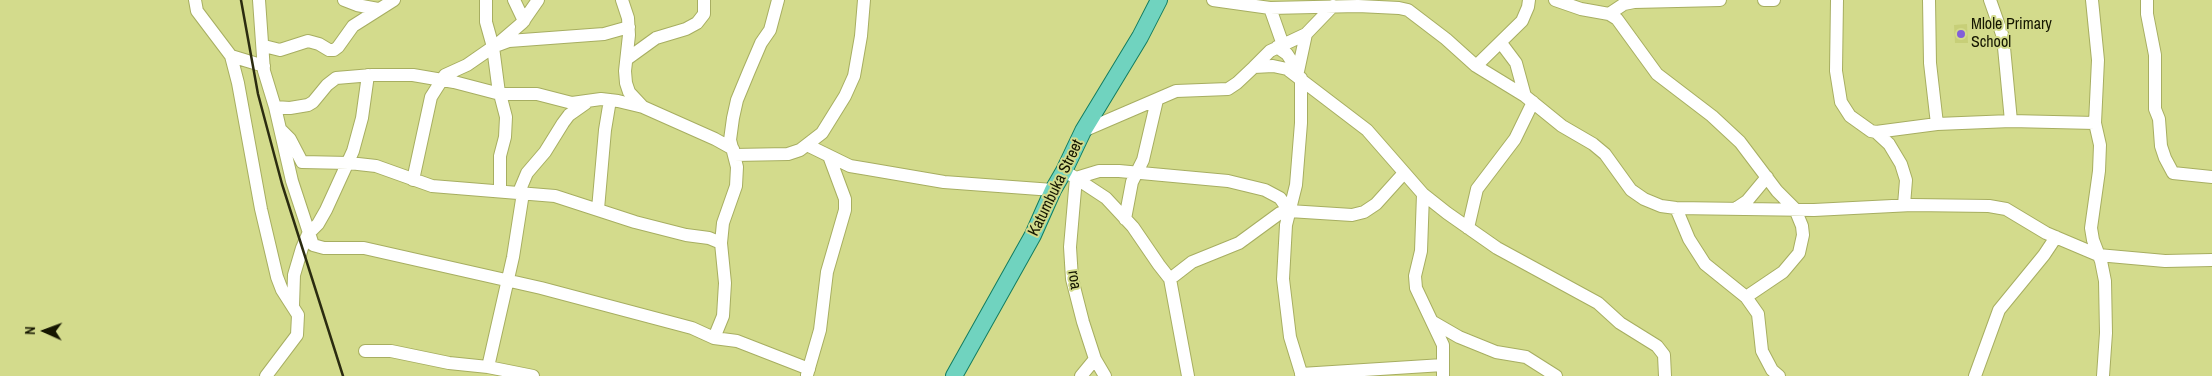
<!DOCTYPE html>
<style>
body{margin:0}
#map{position:relative;width:2212px;height:376px;overflow:hidden;background:#d3db8c;font-family:"Archivo Narrow",sans-serif}
canvas{display:block}
.north{position:absolute;left:20px;top:306px;width:50px;height:50px;-webkit-text-stroke:4px #d3db8c;paint-order:stroke;rotate:272deg;font-size:14px;font-weight:700;line-height:20px;text-align:center;color:#151600}
.north::after{content:'';display:block;margin:auto;width:18px;height:22px;background:#151600;clip-path:polygon(50% 0,100% 100%,50% 72%,0 100%)}
</style>
<div id="map">
<canvas width="2212" height="376"></canvas>
<div class="north">N</div>
</div>
<script>
const context = document.querySelector('canvas').getContext('2d');
context.lineJoin = 'round';
function paint(path, color) {
  context.fillStyle = color;
  context.fill(path, 'evenodd');
}
function shape(rows) {
  const path = new Path2D();
  for (const r of rows) {
    path.moveTo(r[0], r[1]);
    for (let i = 2; i < r.length; i += 2) path.lineTo(r[i], r[i + 1]);
  }
  return path;
}
function trace(path, color, width, dash) {
  context.strokeStyle = color;
  context.lineWidth = width;
  context.lineCap = dash ? 'butt' : 'round';
  context.setLineDash(dash || []);
  context.stroke(path);
}
function drawText(font, color, halo, rows, align = 'center') {
  context.font = font + ' "Archivo Narrow",sans-serif';
  context.lineWidth = 4;
  context.setLineDash([]);
  context.textBaseline = 'middle';
  context.strokeStyle = halo;
  context.fillStyle = color;
  for (const [text, x, y, turn = 0] of rows) {
    context.save();
    context.translate(x, y);
    context.rotate((+turn || 0) * Math.PI / 180);
    context.textAlign = isNaN(turn) ? turn : align;
    if (halo) context.strokeText(text, 0, 0);
    context.fillText(text, 0, 0);
    context.restore();
  }
}
const built = shape([
 [1967,24,1968,43,1955,43,1954,25]
]);
const minor = shape([
 [195,0,197,11,231,56,238,83,261,209,277,277,282,290,298,315,297,335,266,376],
 [259,0,264,71,275,107,292,181,313,245,324,248,364,248,541,288,692,328,714,338,737,341,809,369],
 [344,0,357,5,378,9],
 [486,0,486,22,493,47,499,93],
 [514,0,524,21],
 [622,0,628,18,629,35,625,71,626,83,629,92,643,107],
 [1213,0,1270,8,1358,6,1399,8,1408,10,1446,39,1476,66,1525,96,1562,126,1593,144,1605,154,1631,190,1644,199,1661,206,1676,208,1814,210,1912,205,1989,206,2006,209,2046,233,2098,255,2165,261,2212,260],
 [1555,0,1581,9,1609,14,1617,19,1657,74,1712,116,1740,142,1777,191,1795,209,1802,226,1803,235,1799,253,1783,272,1746,297],
 [1764,0,1774,0],
 [1837,0,1836,71,1841,102,1850,116,1871,131,1876,132,1937,124,2011,121,2095,123],
 [1929,0,1930,63,1937,124],
 [1990,0,2003,37,2011,121],
 [2092,0,2098,60,2095,123,2100,145,2099,171,2091,228,2093,240,2101,261,2105,281,2106,333,2103,376],
 [2147,0,2147,14,2155,55,2155,109,2159,119,2161,146,2165,158,2173,173,2212,177],
 [1270,8,1283,45],
 [1609,14,1624,4,1634,2,1720,0],
 [501,41,522,23,538,0],
 [1501,43,1516,63,1525,96],
 [264,46,280,50,308,41,319,44,329,50,334,50,338,47,353,26,394,0],
 [1277,47,1287,54,1298,71],
 [231,56,264,66],
 [627,59,656,38,686,29,697,23,704,14,704,0],
 [1476,66,1522,21,1528,7,1529,0],
 [1254,67,1270,51,1306,34,1333,6],
 [1297,76,1306,34],
 [1301,78,1301,123,1296,185,1286,225,1283,279,1290,337,1302,376],
 [275,107,290,108,308,105,313,102,327,85,336,78,372,75,413,75,454,82,500,94,537,94,572,103,601,99,618,101,643,107,715,139,733,149],
 [280,129,290,139,302,162,349,163,376,166,432,186,555,196,635,222,686,235,709,238,721,243],
 [1083,131,1176,91,1228,89,1237,83,1254,67,1273,66,1287,69,1367,130,1423,194,1447,213,1497,248,1598,303,1620,323,1657,346,1664,355,1665,376],
 [1876,132,1889,144,1901,164,1906,180,1904,205],
 [807,145,850,166,868,169,944,182,1053,190],
 [734,155,788,154,800,150,822,133,845,96,854,76,861,36,864,0],
 [1071,175,1106,198,1133,227,1159,265,1170,279,1188,376],
 [413,180,431,97,445,75,467,65,493,47,509,41,604,34,629,27],
 [500,191,500,156,505,137,506,117,500,94],
 [519,192,527,173,545,152,563,123,569,115,586,103],
 [1423,194,1421,251,1415,276,1416,288,1443,345,1443,376],
 [1676,208,1689,239,1705,264,1746,297,1758,314,1762,351,1772,370,1779,376],
 [598,209,605,130,610,100],
 [1735,209,1747,201,1767,177],
 [1125,219,1132,182,1143,160,1157,100],
 [1468,228,1477,189,1515,139,1533,102],
 [1170,279,1192,262,1239,243,1280,213,1289,211,1352,215,1364,212,1376,204,1404,173],
 [293,306,294,275,302,248,308,234,318,224,326,210,353,151,362,118,368,75],
 [1433,322,1459,337,1496,352,1526,357,1556,376],
 [714,338,723,316,725,283,721,243,723,223,736,186,737,167,730,140,733,118,737,100,749,71,761,43,770,30,778,0],
 [365,351,391,351,449,363,488,367,533,376],
 [488,367,513,257,523,193],
 [1301,374,1443,365],
 [807,375,820,330,827,272,845,210,845,199,829,156],
 [1081,376,1095,359],
 [1105,376,1095,359,1083,322,1072,279,1070,247,1076,178,1099,171,1119,171,1228,181,1265,190,1280,198,1289,211],
 [1975,376,1999,310,2044,255,2056,237]
]);
const major = shape([
 [954,376,1033,235,1053,190,1064,171,1083,131,1140,37,1159,0]
]);
const rail = shape([
 [241,0,258,94,282,184,343,376]
]);
const markers = [
 [1961,34,5,"#825fd9"]
];
const poiNames = [
 ["Mlole Primary",1971,25],
 ["School",1971,43]
];
const streetNames = [
 ["Katumbuka Street",1056,188,-64],
 ["roa",1074,280,81]
];
paint(built, '#c7cf78');
trace(minor, '#a7ae61', 14);
trace(major, '#127d60', 18);
trace(minor, '#fff', 12);
trace(major, '#70d3bf', 16);
trace(rail, '#2b2c10', 2.5);
for (const [x, y, r, color] of markers) {
  const dot = new Path2D();
  dot.arc(x, y, r, 0, 2 * Math.PI);
  context.fillStyle = color;
  context.fill(dot);
  trace(dot, '#d3db8c', 2);
}
drawText('16px', '#151600', '#d3db8c', poiNames, 'left');
drawText('16px', '#151600', '#d3db8c', streetNames);
</script>
